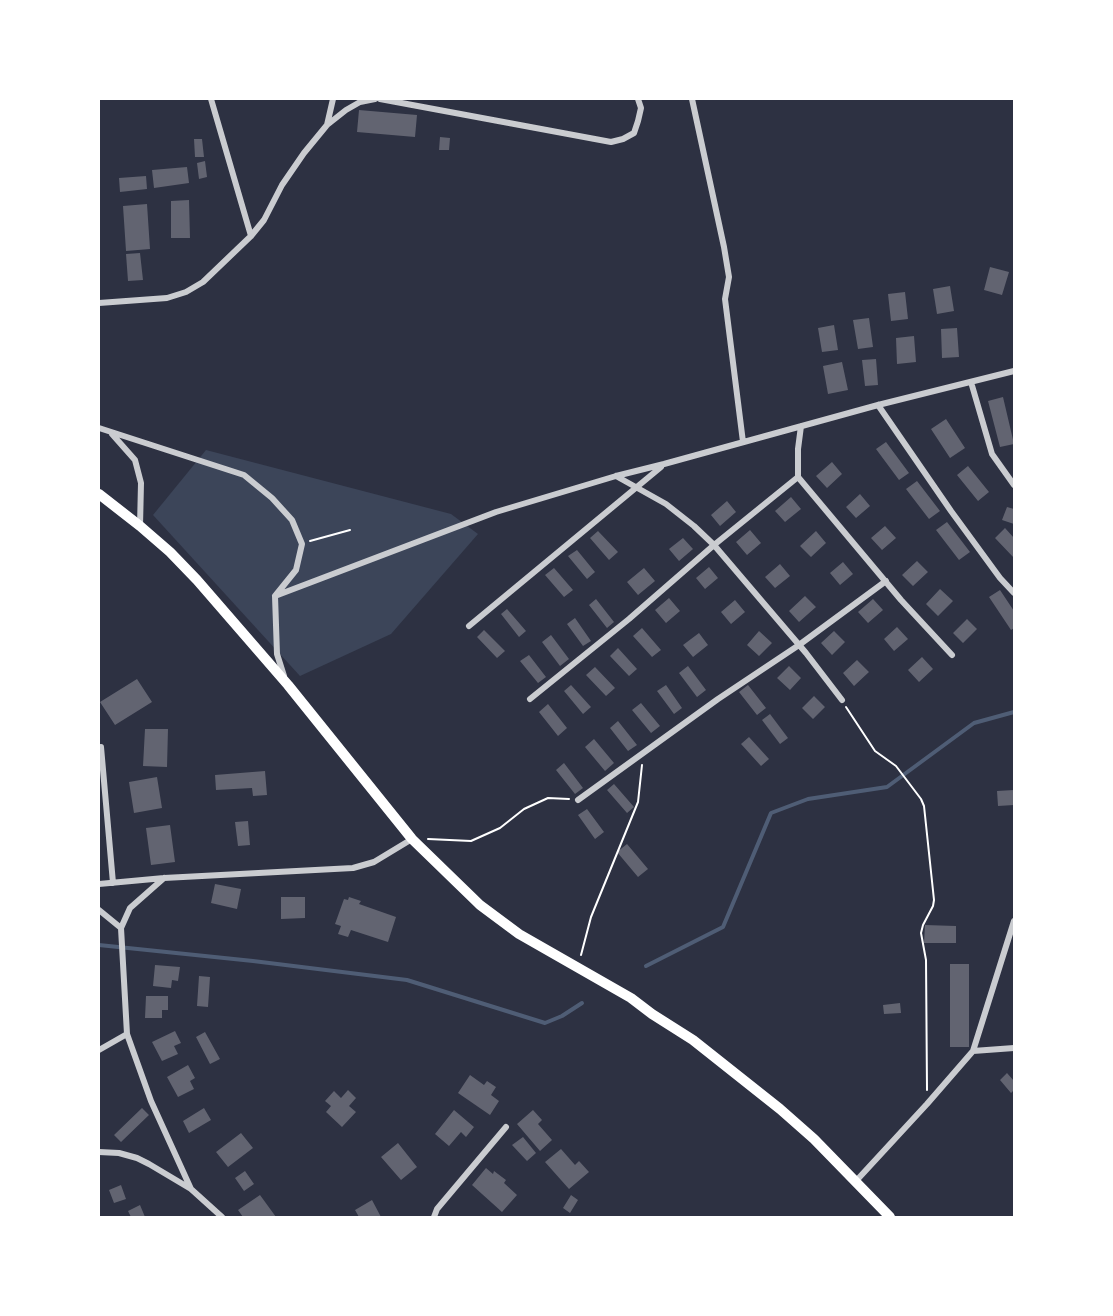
<!DOCTYPE html>
<style>
body{margin:0}
#map{position:relative;width:1113px;height:1316px;overflow:hidden;background:#2d3142;font-family:Literata,serif}
canvas{display:block}
.frame{position:absolute;inset:0;border:100px solid #fff;pointer-events:none}
</style>
<div id="map">
<canvas width="1113" height="1316"></canvas>
<div class="frame"></div>
</div>
<script>
const context = document.querySelector('canvas').getContext('2d');
context.lineJoin = 'round';
function paint(path, color) {
  context.fillStyle = color;
  context.fill(path, 'evenodd');
}
function shape(rows) {
  const path = new Path2D();
  for (const r of rows) {
    path.moveTo(r[0], r[1]);
    for (let i = 2; i < r.length; i += 2) path.lineTo(r[i], r[i + 1]);
  }
  return path;
}
function trace(path, color, width, dash) {
  context.strokeStyle = color;
  context.lineWidth = width;
  context.lineCap = dash ? 'butt' : 'round';
  context.setLineDash(dash || []);
  context.stroke(path);
}
const green = shape([
 [206,450,451,514,478,534,391,634,300,676,153,515]
]);
const stream = shape([
 [99,945,253,961,407,980,545,1023,562,1016,582,1003],
 [646,966,723,927,771,813,808,799,887,787,974,723,1014,712]
]);
const building = shape([
 [359,110,417,115,415,137,357,132],
 [440,137,450,138,449,150,439,150],
 [194,139,202,139,204,157,195,157],
 [205,161,207,177,199,179,197,163],
 [187,167,189,183,154,188,152,170],
 [146,176,147,189,120,192,119,178],
 [189,200,190,238,171,238,171,201],
 [147,204,150,249,126,251,123,206],
 [140,253,143,280,128,281,126,254],
 [990,267,1009,272,1002,295,984,290],
 [950,286,954,311,937,314,933,289],
 [905,292,908,319,891,321,888,294],
 [869,318,873,347,858,349,853,320],
 [834,325,838,350,822,352,818,328],
 [957,328,959,357,942,358,941,329],
 [914,336,916,362,897,364,896,338],
 [876,359,878,385,865,386,862,360],
 [842,362,848,390,828,394,823,366],
 [1003,397,1014,444,1000,447,988,401],
 [946,419,965,448,950,458,931,429],
 [886,442,909,473,899,480,876,449],
 [832,462,842,474,827,488,816,476],
 [968,466,989,492,978,501,957,475],
 [917,481,940,511,929,519,906,489],
 [860,494,870,506,856,518,846,507],
 [791,497,801,509,785,522,775,511],
 [727,501,736,512,720,526,711,515],
 [1007,507,1014,509,1014,524,1002,520],
 [947,522,970,552,959,560,936,530],
 [885,526,896,538,882,550,871,538],
 [1005,528,1014,538,1014,558,995,538],
 [750,530,761,543,747,555,736,542],
 [598,531,618,552,609,560,590,538],
 [816,531,826,543,811,557,800,546],
 [683,538,693,549,679,561,669,549],
 [577,550,595,572,587,579,568,556],
 [917,561,928,572,913,586,902,575],
 [843,562,853,574,840,585,830,573],
 [780,564,790,576,775,588,765,577],
 [709,567,718,578,705,589,696,578],
 [554,568,573,590,564,597,545,575],
 [644,568,655,581,638,595,627,582],
 [940,589,953,601,938,616,926,604],
 [1000,590,1014,611,1014,628,1011,630,989,597],
 [805,596,816,607,799,622,789,611],
 [669,598,680,611,666,623,655,610],
 [596,599,614,622,607,628,589,605],
 [873,599,883,610,868,623,858,612],
 [735,600,745,612,731,624,721,612],
 [507,609,526,631,519,637,501,614],
 [575,618,591,641,583,646,567,624],
 [967,619,977,629,963,643,953,633],
 [897,627,908,639,894,651,884,639],
 [642,628,661,650,652,657,633,636],
 [484,630,505,651,497,658,477,637],
 [759,631,772,643,759,656,747,645],
 [834,631,845,642,832,655,821,643],
 [699,633,708,645,693,657,683,645],
 [551,635,569,659,560,666,542,642],
 [618,648,637,669,629,676,610,656],
 [529,655,546,677,538,683,520,661],
 [922,657,933,669,919,682,908,670],
 [857,660,869,672,854,686,843,673],
 [688,666,706,690,697,697,679,673],
 [789,666,801,678,790,690,777,678],
 [595,667,615,688,606,696,586,675],
 [137,679,152,702,115,725,100,702],
 [571,685,591,707,583,714,564,691],
 [666,685,682,708,674,714,657,691],
 [748,685,766,708,757,715,739,692],
 [814,696,825,707,813,719,802,708],
 [641,703,660,726,651,733,632,710],
 [548,704,567,728,558,736,539,712],
 [770,714,788,738,780,744,762,720],
 [618,721,637,745,628,751,610,728],
 [145,729,168,729,167,767,143,766],
 [749,737,769,759,761,766,741,744],
 [594,739,614,763,605,771,585,747],
 [564,763,583,788,575,794,556,770],
 [265,771,267,795,253,796,252,788,216,790,215,775],
 [157,777,162,808,134,813,129,782],
 [614,784,634,807,627,813,607,790],
 [1014,790,1014,805,998,806,997,791],
 [587,809,604,832,595,839,578,815],
 [248,821,250,845,238,846,235,822],
 [170,825,175,862,151,865,146,828],
 [627,844,648,869,638,877,617,852],
 [215,884,241,889,237,909,211,903],
 [281,897,305,897,305,918,281,919],
 [349,897,361,901,359,904,396,917,388,942,351,930,348,937,338,934,341,926,335,924,344,899,348,900],
 [925,925,956,926,956,943,924,943],
 [950,964,969,964,969,1047,950,1047],
 [155,965,180,967,178,981,172,980,171,988,153,986],
 [199,976,210,977,208,1007,197,1006],
 [146,996,168,996,168,1010,162,1010,162,1018,145,1018],
 [900,1003,901,1013,884,1014,883,1005],
 [175,1031,181,1043,174,1046,178,1054,162,1061,152,1042],
 [205,1032,220,1059,210,1064,196,1037],
 [188,1065,195,1078,190,1081,194,1089,178,1097,167,1077],
 [1007,1073,1014,1081,1014,1090,1011,1093,1000,1080],
 [470,1075,484,1085,487,1081,496,1087,491,1095,499,1101,490,1115,458,1093],
 [348,1090,356,1098,349,1106,356,1112,342,1127,326,1112,331,1106,325,1101,334,1091,341,1098],
 [142,1108,149,1115,121,1142,114,1135],
 [204,1108,211,1120,189,1133,183,1121],
 [454,1110,474,1127,466,1137,461,1132,449,1146,435,1134],
 [533,1110,542,1120,538,1124,552,1140,540,1151,517,1124],
 [241,1133,253,1148,228,1167,216,1152],
 [523,1137,536,1153,527,1161,512,1145],
 [398,1143,417,1167,401,1180,381,1157],
 [561,1149,575,1165,579,1161,589,1172,569,1189,545,1162],
 [486,1168,493,1174,494,1171,506,1180,504,1183,517,1195,502,1212,472,1185],
 [245,1171,254,1184,244,1191,235,1178],
 [121,1185,126,1199,114,1203,109,1190],
 [260,1195,276,1217,243,1217,238,1210],
 [571,1195,578,1200,570,1213,563,1208],
 [372,1200,381,1217,359,1217,355,1210],
 [140,1205,145,1217,131,1217,128,1211]
]);
const path = shape([
 [310,541,350,530],
 [846,707,875,751,896,766,921,799,924,806,934,900,933,906,923,925,921,933,926,960,927,1090],
 [428,839,471,841,500,828,524,809,548,798,569,799],
 [581,955,591,917,638,802,642,765]
]);
const minor = shape([
 [211,99,251,236],
 [380,99,611,142,623,139,634,133,638,121,641,108,638,99],
 [692,99,724,247,729,277,725,299,743,442],
 [327,125,333,99],
 [99,303,167,298,186,292,203,282,251,236,264,220,282,185,304,153,327,125,346,110,360,102,375,99],
 [971,382,992,454,1014,485],
 [878,405,951,511,1000,578,1014,593],
 [801,426,798,449,798,477,901,600,952,655],
 [99,428,244,475,272,498,292,520,302,544,296,570,275,596,277,654,284,676],
 [112,434,135,460,141,483,140,526],
 [616,476,666,504,694,526,714,545,806,653,842,700],
 [275,596,496,512,616,476,664,464,878,405,1014,371],
 [469,626,661,467],
 [530,699,629,619,714,545,798,477],
 [101,747,113,883],
 [578,800,718,699,799,645,886,581],
 [99,884,164,878,353,868,374,862,412,839],
 [99,910,121,928],
 [127,1034,151,1101,191,1189],
 [99,1050,127,1034,121,928,130,908,164,878],
 [973,1051,1014,1048],
 [99,1152,119,1153,137,1158,149,1164,191,1189,222,1217],
 [856,1181,927,1104,973,1051,1014,921],
 [434,1217,437,1209,506,1127]
]);
const trunk = shape([
 [99,494,140,526,170,552,197,580,288,685,412,839,480,905,519,934,631,998,652,1014,693,1040,780,1109,814,1139,890,1217]
]);
paint(green, '#3c4559');
trace(stream, '#4f5d75', 4);
paint(building, '#626471');
trace(path, '#fff', 2);
trace(minor, '#caccd0', 6);
trace(trunk, '#fff', 10);
</script>
